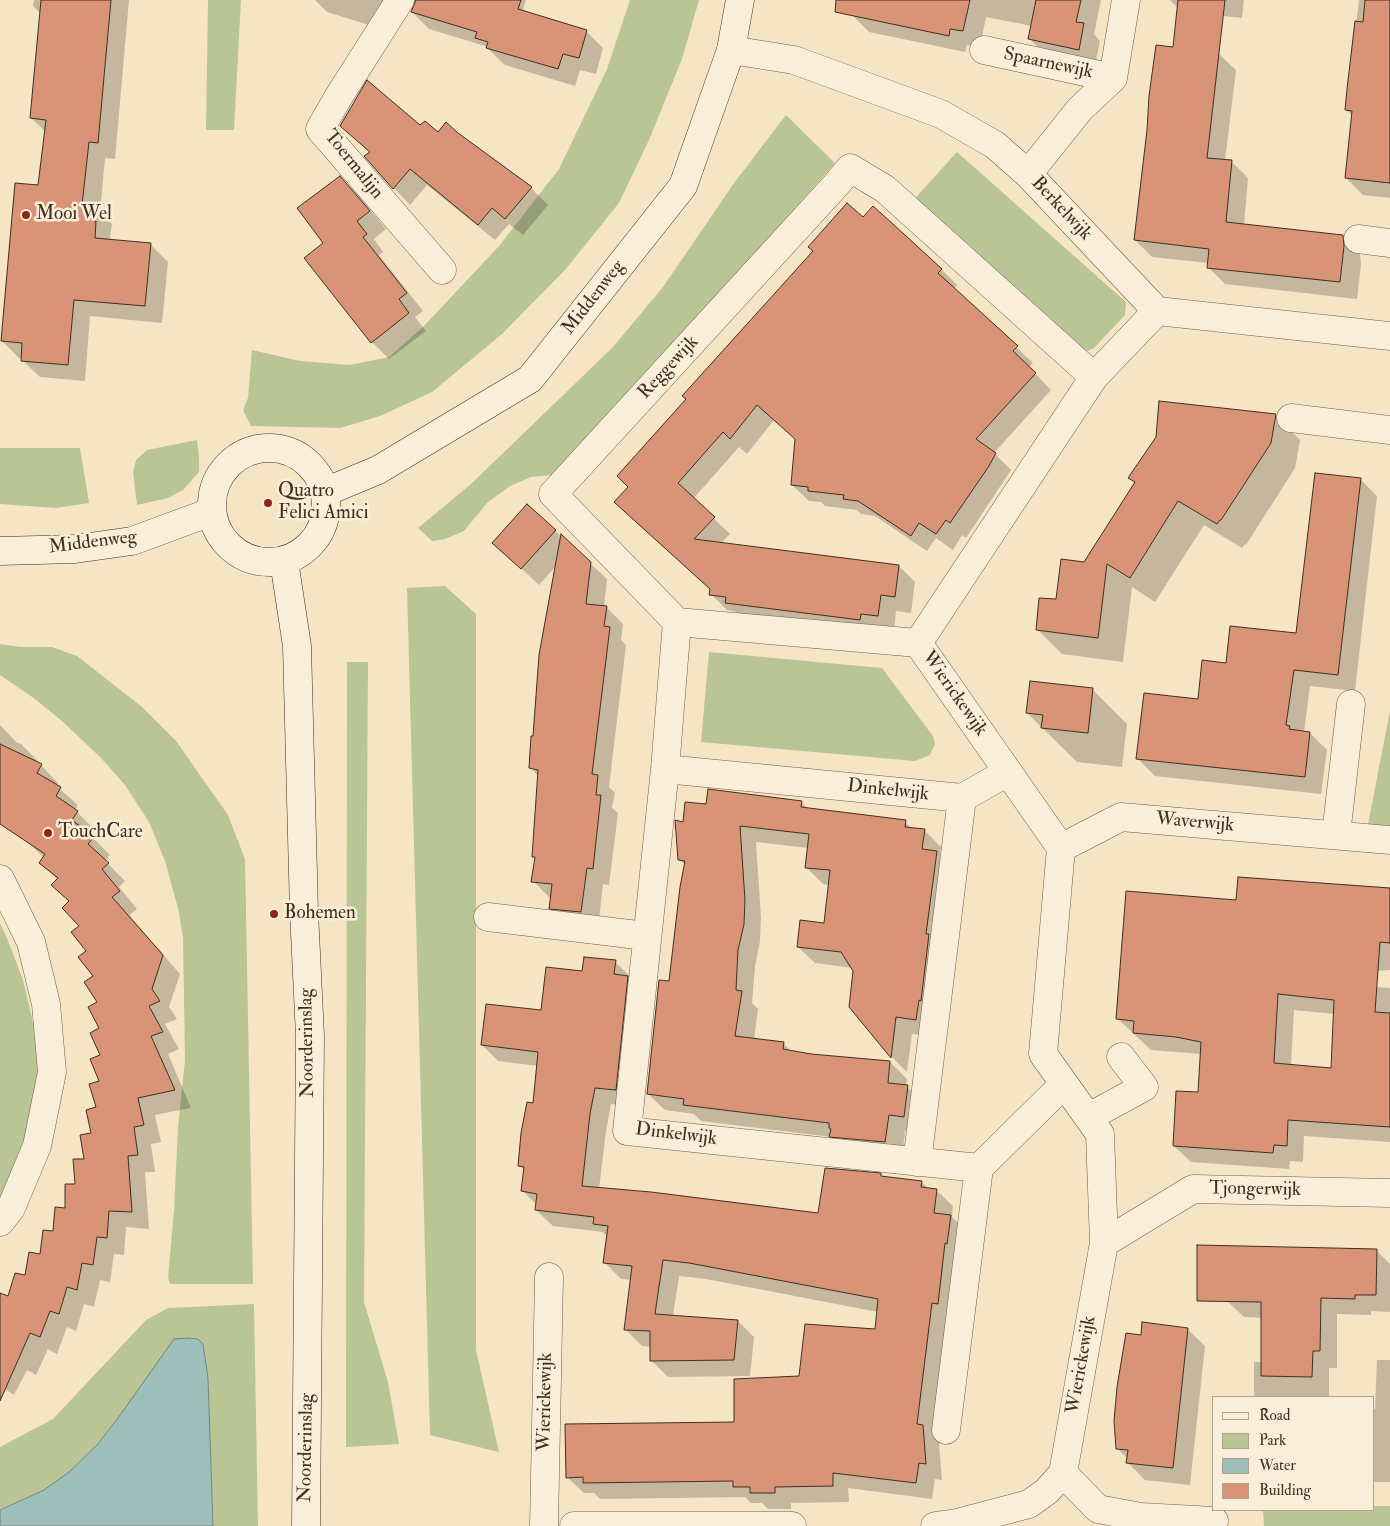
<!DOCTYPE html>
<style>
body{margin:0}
#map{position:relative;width:1390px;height:1526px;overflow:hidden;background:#f6e5c5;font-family:"IM FELL Double Pica",serif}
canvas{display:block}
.legend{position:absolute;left:1212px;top:1396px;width:162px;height:115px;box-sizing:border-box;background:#f9eed9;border:1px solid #afa28d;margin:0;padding:6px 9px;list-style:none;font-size:15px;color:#3f2f1c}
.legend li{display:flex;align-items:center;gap:10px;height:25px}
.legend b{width:25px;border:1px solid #afa28d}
</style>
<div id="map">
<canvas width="1390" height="1526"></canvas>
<ul class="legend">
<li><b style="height:6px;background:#f9eed9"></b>Road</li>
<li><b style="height:14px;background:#bac596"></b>Park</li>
<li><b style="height:14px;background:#9dbeb9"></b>Water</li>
<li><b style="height:14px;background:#d99478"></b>Building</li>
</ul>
</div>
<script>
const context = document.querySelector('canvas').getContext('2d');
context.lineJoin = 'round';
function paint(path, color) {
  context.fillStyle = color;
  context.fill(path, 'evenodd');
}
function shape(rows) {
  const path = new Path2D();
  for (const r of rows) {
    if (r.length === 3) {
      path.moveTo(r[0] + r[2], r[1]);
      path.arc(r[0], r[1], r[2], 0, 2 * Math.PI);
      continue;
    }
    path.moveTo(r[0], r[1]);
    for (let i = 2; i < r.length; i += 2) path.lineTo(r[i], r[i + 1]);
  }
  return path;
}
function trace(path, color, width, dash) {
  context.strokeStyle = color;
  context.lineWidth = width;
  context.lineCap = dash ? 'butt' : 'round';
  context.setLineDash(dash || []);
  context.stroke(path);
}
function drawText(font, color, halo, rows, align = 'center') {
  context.font = font + ' "IM FELL Double Pica",serif';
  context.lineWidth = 5;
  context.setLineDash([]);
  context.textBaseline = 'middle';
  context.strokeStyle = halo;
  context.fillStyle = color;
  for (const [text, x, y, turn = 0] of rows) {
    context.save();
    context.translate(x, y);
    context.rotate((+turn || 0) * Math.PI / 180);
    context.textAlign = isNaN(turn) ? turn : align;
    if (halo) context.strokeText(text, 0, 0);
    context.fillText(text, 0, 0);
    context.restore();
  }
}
const green = shape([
 [208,0,241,0,234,130,206,130],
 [630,0,699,0,682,59,649,140,619,203,565,270,502,334,432,392,380,416,340,428,251,426,243,410,248,398,252,350,300,361,350,365,389,357,425,325,499,246,559,169,607,69],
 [786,115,835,163,752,257,553,475,531,477,510,486,487,503,464,531,445,539,432,541,418,528,471,484,613,347,663,287,734,183],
 [957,152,1126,302,1125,315,1094,348,1080,354,909,205],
 [197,440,199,457,199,472,183,490,168,498,137,505,133,472,136,460,147,450],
 [0,448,80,448,89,503,56,508,0,504],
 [445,586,476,614,476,1350,499,1452,430,1435,407,588],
 [0,644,21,647,52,647,77,656,141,706,176,741,228,815,245,859,253,1284,170,1284,168,1278,174,1210,178,1127,185,1060,183,938,179,912,165,861,149,822,125,785,101,758,62,721,35,699,0,675],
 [709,652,882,668,933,736,935,744,930,755,915,761,701,742],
 [347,662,368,662,364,1302,388,1382,399,1444,346,1447],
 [1390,711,1390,831,1367,830,1386,731],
 [0,923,7,938,23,980,34,1027,38,1068,34,1108,16,1164,0,1200],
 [254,1304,258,1526,213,1526,208,1378,203,1344,118,1418,97,1445,69,1472,44,1490,0,1510,0,1447,53,1419,146,1320,168,1308],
 [1374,1506,1390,1506,1390,1526,1264,1526,1263,1510,1374,1510]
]);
const water = shape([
 [188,1338,198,1339,203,1344,208,1378,213,1526,0,1526,0,1510,44,1490,69,1472,97,1445,118,1418,174,1339,188,1338]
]);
const shadow = shape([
 [34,0,129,0,115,159,105,158,100,213,112,224,110,238,113,240,151,245,168,262,162,323,90,316,85,381,40,377,22,360,22,358,19,358,2,341,39,186,46,132,31,118,41,14,33,6],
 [315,0,526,0,523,9,528,13,586,31,603,48,596,74,580,70,575,86,505,65,485,46,429,29,412,12,417,2,410,3,382,29,327,12],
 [855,0,1101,0,1094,34,1100,41,1095,66,1046,56,1030,39,1032,26,986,17,980,48,967,45,965,52,869,32,852,15],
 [1170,0,1244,0,1242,18,1181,11],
 [1359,0,1390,0,1390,198,1363,195,1346,178,1353,116,1346,110],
 [1218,53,1236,70,1225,161,1231,161,1248,178,1244,225,1343,236,1360,254,1361,264,1357,299,1225,284,1208,267,1209,263,1152,257,1135,240],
 [341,126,457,134,531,188,548,205,523,235,509,224,495,240,427,185,410,205,394,188,371,153],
 [339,177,357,194,386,229,374,239,383,252,379,255,423,311,415,317,426,331,389,359,372,342,325,243],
 [863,219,941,269,957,285,954,289,1033,363,1029,367,1051,390,994,453,1011,470,966,538,962,535,953,550,936,538,927,551,875,516,861,514,857,510,825,506,821,502,809,501,792,485,796,440,774,420,747,454,739,447,693,499,730,534,720,544,899,566,915,582,911,613,896,611,894,631,742,618,736,612,727,610,711,594,711,590,631,518],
 [1275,415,1300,440,1295,468,1246,545,1245,544,1242,548,1204,525,1155,602,1132,587,1123,662,1062,654,1037,629,1085,563,1135,483,1130,477],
 [1360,479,1377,496,1355,691,1310,686,1304,732,1310,733,1327,750,1321,794,1155,776,1138,759,1199,700,1227,664,1297,635],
 [528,506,607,579,604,607,606,607,623,624,621,640,626,645,609,787,615,793,612,808,618,813,609,885,603,884,598,929,568,925,551,908,552,898,550,898,533,881,536,859,533,856,538,776,530,767,556,566,539,585,494,543],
 [1092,689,1127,724,1122,767,1077,762,1027,713],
 [0,725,16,742,21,744,38,761,37,763,41,765,58,783,56,786,78,805,75,810,95,830,90,835,110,855,105,861,125,881,119,887,137,909,129,915,180,974,169,1007,177,1019,165,1024,179,1049,168,1054,191,1108,155,1115,161,1142,151,1144,155,1172,145,1172,149,1229,126,1227,124,1255,114,1254,110,1282,100,1280,94,1307,84,1304,76,1331,67,1327,57,1354,48,1349,36,1375,27,1370,14,1395,5,1389,0,1398,0,1294,9,1297,41,1255,54,1233,76,1185,92,1134,97,1108,102,1056,99,1003,95,977,81,926,58,880,41,863,44,858,27,841,0,806],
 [801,802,808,809,905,822,912,829,924,830,941,847,940,856,953,869,932,1036,912,1034,907,1072,892,1057,850,1006,854,970,853,968,815,963,798,947,825,924,829,885,823,884,806,867,808,848,756,842,761,918,760,941,755,967,752,1003,758,1009,754,1040,783,1043,792,1052,811,1055,890,1062,907,1079,906,1086,924,1103,920,1133,905,1131,902,1159,847,1153,832,1137,701,1121,694,1114,665,1110,648,1094,670,982,686,866,679,859,684,823,707,805],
 [1390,890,1390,970,1346,973,1346,985,1390,988,1390,1142,1304,1136,1303,1162,1290,1161,1289,1169,1191,1162,1174,1146,1199,1094,1201,1054,1151,1050,1118,1019,1237,901],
 [1294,1010,1334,1014,1332,1070,1291,1066],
 [615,962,632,978,632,1106,611,1104,606,1131,599,1189,819,1215,881,1175,883,1177,922,1182,929,1189,936,1190,953,1206,952,1217,967,1232,948,1319,933,1437,939,1443,942,1480,935,1479,932,1499,848,1488,849,1502,791,1503,791,1509,768,1509,762,1503,751,1503,745,1497,600,1499,594,1493,584,1493,567,1477,735,1423,800,1378,876,1330,878,1312,706,1279,679,1276,673,1316,738,1321,754,1337,750,1376,668,1377,651,1360,651,1347,642,1346,626,1330,632,1280,621,1279,604,1262,608,1237,603,1232,553,1226,536,1210,537,1205,523,1191,525,1171,520,1165,534,1104,538,1066,498,1061,482,1045,542,1011,583,973],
 [1376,1250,1390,1264,1390,1312,1371,1311,1371,1315,1337,1314,1337,1368,1329,1368,1329,1397,1254,1397,1254,1362,1262,1362,1263,1318,1244,1317,1227,1301],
 [1187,1329,1205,1346,1190,1485,1145,1480,1127,1462,1128,1459,1117,1448,1142,1336],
 [1377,1360,1390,1360,1390,1482,1374,1482,1374,1409,1375,1409]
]);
const building = shape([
 [41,0,111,0,98,143,89,142,82,205,95,206,94,221,96,221,95,238,151,243,145,306,74,300,68,365,21,361,22,343,1,341,15,183,38,185,46,120,30,118,41,0],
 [416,0,521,0,518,9,587,30,579,58,563,54,558,69,486,48,488,42,475,38,477,32,411,12,416,0],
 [836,0,970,0,963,31,950,29,949,36,835,12,836,0],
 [1036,0,1081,0,1076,22,1084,23,1079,50,1028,39,1036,0],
 [1178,0,1225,0,1207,158,1232,160,1226,222,1343,235,1344,246,1340,282,1207,268,1209,249,1134,240,1147,130,1149,96,1156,45,1173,47,1178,0],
 [1365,0,1390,0,1390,183,1345,178,1352,111,1345,110,1347,89,1355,21,1363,22,1365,0],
 [367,80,420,125,425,121,438,132,446,122,458,133,532,187,505,219,492,208,478,225,410,169,393,189,364,156,370,152,340,126,367,80],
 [340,176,370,211,357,221,367,234,363,237,407,293,399,299,409,313,371,343,304,258,323,243,297,208,340,176],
 [847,203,863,217,873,206,905,235,942,269,938,273,1018,346,1013,351,1036,373,976,439,996,453,989,466,950,523,946,520,936,534,919,523,911,536,858,501,843,499,844,495,808,491,808,487,791,485,795,439,757,405,730,439,723,432,678,483,715,517,694,539,899,565,895,597,881,595,878,616,861,614,860,620,725,603,726,597,709,595,710,589,614,502,628,487,617,476,686,399,682,396,813,251,808,247,847,203],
 [1159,401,1276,414,1271,443,1221,520,1220,520,1217,524,1178,501,1130,578,1107,564,1098,638,1036,630,1039,598,1056,599,1061,559,1084,562,1135,482,1128,478,1156,437,1159,401],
 [1315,473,1361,478,1338,675,1294,670,1286,725,1290,726,1289,729,1310,732,1305,777,1136,759,1144,693,1198,699,1202,660,1226,663,1230,626,1296,633,1315,473],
 [527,504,556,530,521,569,492,543,527,504],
 [561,534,591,562,586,604,607,606,604,626,610,627,592,774,598,775,596,795,601,795,593,869,587,868,581,912,549,909,552,884,531,882,535,857,532,857,538,770,529,768,531,736,533,736,539,655,561,534],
 [1030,681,1093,688,1088,733,1041,728,1043,715,1026,713,1030,681],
 [0,744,42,764,37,773,61,787,56,796,78,811,72,820,94,837,88,844,109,863,102,869,120,891,112,897,163,955,152,989,160,1001,149,1006,163,1032,151,1036,175,1090,138,1098,144,1125,134,1127,138,1155,128,1156,132,1212,109,1211,107,1238,97,1237,93,1265,82,1263,77,1290,67,1287,59,1314,50,1311,40,1337,30,1333,0,1401,0,1293,8,1296,15,1273,25,1275,29,1252,40,1254,43,1230,53,1231,55,1207,65,1208,65,1184,75,1184,73,1159,84,1159,80,1135,91,1133,86,1110,96,1107,89,1084,99,1081,90,1059,100,1055,90,1033,99,1028,88,1007,97,1002,84,982,93,976,78,957,86,951,71,932,79,926,62,908,69,901,51,885,58,878,39,863,45,854,0,824,0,744],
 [708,789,802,801,801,807,906,820,905,827,925,829,922,849,937,851,926,934,929,934,921,1001,919,1000,916,1020,896,1017,891,1058,849,1007,853,971,841,952,797,947,800,920,824,923,830,870,805,868,809,834,740,826,745,900,744,924,738,950,736,990,742,991,735,1036,784,1042,783,1049,811,1054,890,1061,888,1083,908,1085,904,1117,889,1115,885,1142,829,1137,831,1129,829,1128,829,1123,683,1105,684,1099,647,1094,659,980,669,981,680,887,685,861,678,860,675,820,683,822,685,802,706,804,708,789],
 [1238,877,1390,888,1390,943,1380,942,1375,1012,1390,1013,1390,1127,1288,1120,1287,1146,1274,1145,1273,1153,1173,1146,1176,1091,1198,1092,1201,1042,1176,1037,1133,1033,1134,1021,1116,1019,1126,891,1236,900,1238,877],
 [1278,994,1334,1000,1331,1068,1274,1063,1278,994],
 [584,957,616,960,614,974,628,976,616,1090,595,1088,590,1114,582,1186,651,1192,818,1213,825,1168,881,1173,881,1176,922,1181,921,1187,937,1189,934,1213,951,1215,947,1244,945,1243,938,1304,932,1303,917,1424,923,1425,926,1464,919,1463,916,1483,833,1473,833,1486,775,1487,775,1493,750,1493,750,1487,733,1487,733,1481,583,1483,583,1477,566,1478,565,1424,734,1422,734,1379,799,1376,805,1324,875,1329,878,1299,689,1263,663,1260,655,1314,738,1320,734,1360,650,1361,650,1331,624,1330,632,1266,603,1263,608,1226,593,1224,594,1217,535,1210,537,1194,521,1191,524,1167,518,1166,521,1133,527,1102,533,1103,538,1052,481,1045,486,1004,541,1010,546,967,582,971,584,957],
 [1197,1245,1377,1249,1376,1295,1355,1295,1355,1299,1321,1298,1320,1351,1313,1351,1312,1377,1261,1376,1261,1302,1197,1301,1197,1245],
 [1142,1322,1188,1328,1173,1468,1126,1463,1128,1450,1116,1449,1114,1421,1117,1387,1126,1333,1141,1335,1142,1322]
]);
const street = shape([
 [400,0,339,96,320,129,442,270],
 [731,50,794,60,941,114,995,145,1028,174,1157,311,1390,336],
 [984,50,1113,78],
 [1028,174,1080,109,1113,78,1126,0],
 [1358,239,1390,243],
 [1291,418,1390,430],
 [677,622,665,769,627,1131,979,1168,1064,1084],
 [918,643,677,622,553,494,835,186,850,168,885,189,1094,377],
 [665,769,962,798,1008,772],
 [1336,835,1351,704],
 [1061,848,1121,817,1390,840],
 [0,879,31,942,46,1004,52,1072,37,1146,11,1208,0,1222],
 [488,917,646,936],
 [1089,1117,1144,1087,1121,1057],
 [917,1162,962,798],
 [1104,1243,1193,1189,1390,1193],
 [946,1430,979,1168],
 [1063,1473,1098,1509,1141,1517,1214,1521],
 [544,1526,549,1277],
 [574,1526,792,1526],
 [935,1526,957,1523,1029,1504,1047,1491,1063,1473,1104,1243,1100,1134,1043,1054,1061,848,918,643,1094,377,1157,311]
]);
const secondary = shape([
 [269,505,57],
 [325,492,378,470,530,379,683,186,731,50,740,0],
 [0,551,75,549,132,541,211,512],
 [284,561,297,646,304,912,310,1036,306,1526]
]);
const markers = [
 [26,215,5,"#8f2418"],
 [268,503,5,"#8f2418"],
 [48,833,5,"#8f2418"],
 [274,914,5,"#8f2418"]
];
const streetNames = [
 ["Spaarnewijk",1048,64,12],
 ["Toermalijn",353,165,51],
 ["Berkelwijk",1061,209,47],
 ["Middenweg",594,298,-52],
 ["Reggewijk",669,368,-47],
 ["Middenweg",93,543,-7],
 ["Wierickewijk",954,694,55],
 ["Dinkelwijk",888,791,6],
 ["Waverwijk",1195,823,5],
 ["Noorderinslag",308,1043,-91],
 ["Dinkelwijk",676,1135,7],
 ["Tjongerwijk",1255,1190,1],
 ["Wierickewijk",1082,1365,-80],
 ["Wierickewijk",546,1402,-89],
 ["Noorderinslag",307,1448,-89]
];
const poiNames = [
 ["Mooi Wel",36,215],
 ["Quatro",278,492],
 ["Felici Amici",278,514],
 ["TouchCare",58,833],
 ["Bohemen",284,914]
];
paint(green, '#bac596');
paint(water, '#9dbeb9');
trace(water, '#77857a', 1);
paint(shadow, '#0003');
paint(building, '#d99478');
trace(building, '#3f2f1c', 1);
trace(street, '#6d5c46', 29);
trace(secondary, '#3f2f1c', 29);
trace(street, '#f9eed9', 28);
trace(secondary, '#f9eed9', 28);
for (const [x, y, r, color] of markers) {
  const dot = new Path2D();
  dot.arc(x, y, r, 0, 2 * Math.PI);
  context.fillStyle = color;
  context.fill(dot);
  trace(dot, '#f9eed9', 2);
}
drawText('19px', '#3f2f1c', '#f9eed9', streetNames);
drawText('19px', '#3f2f1c', '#f9eed9', poiNames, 'left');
</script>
